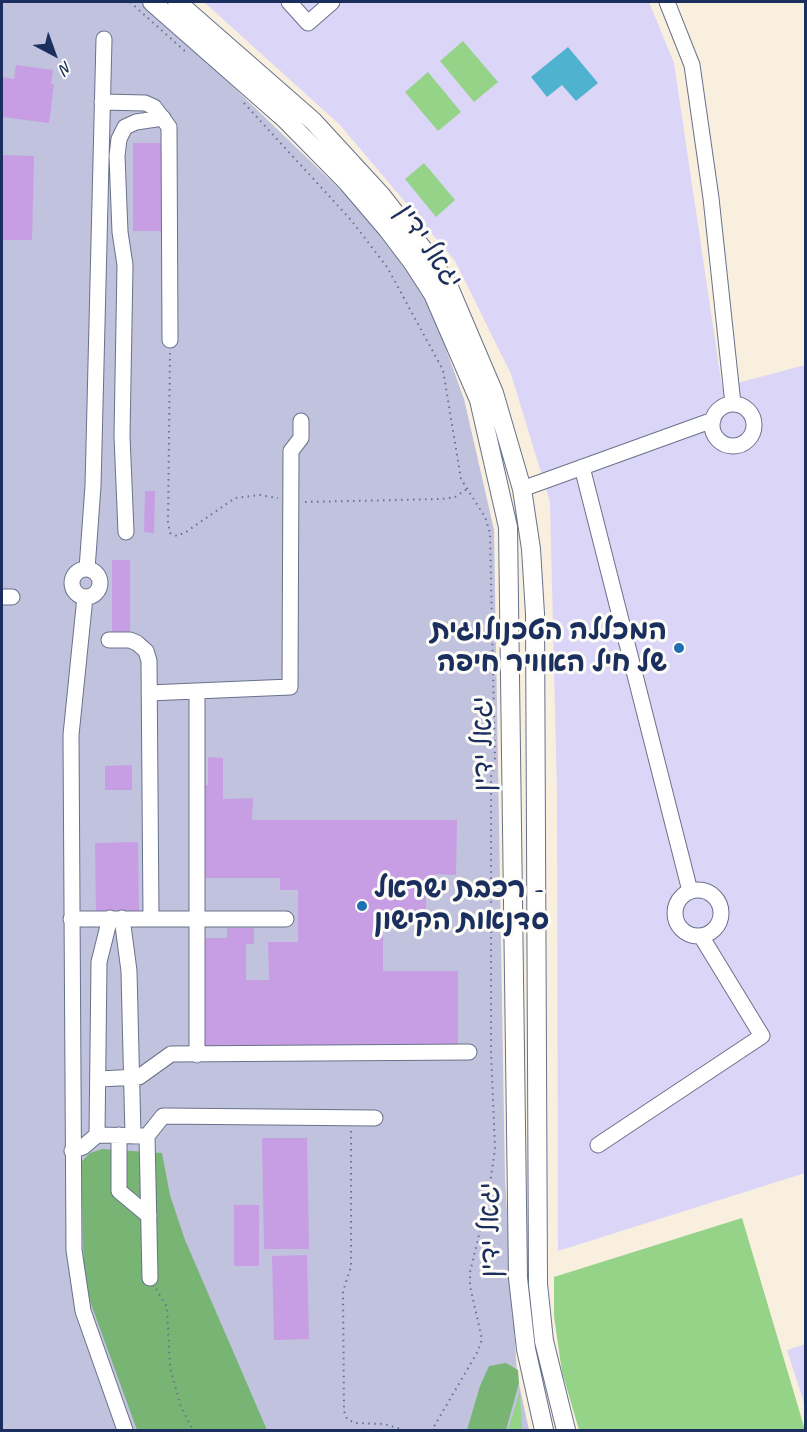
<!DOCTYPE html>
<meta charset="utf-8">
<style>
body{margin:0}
#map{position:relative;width:807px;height:1432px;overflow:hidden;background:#f8efde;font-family:Caveat,sans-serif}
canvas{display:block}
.frame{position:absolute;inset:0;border:3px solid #1b2f5e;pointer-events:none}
.north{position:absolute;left:24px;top:24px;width:60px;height:60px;-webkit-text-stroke:4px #fdfcf7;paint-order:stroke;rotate:139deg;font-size:16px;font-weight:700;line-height:24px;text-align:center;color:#1b2f5e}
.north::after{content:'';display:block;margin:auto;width:21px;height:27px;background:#1b2f5e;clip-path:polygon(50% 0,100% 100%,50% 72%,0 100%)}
</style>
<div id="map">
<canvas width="807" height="1432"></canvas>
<div class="frame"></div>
<div class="north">N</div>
</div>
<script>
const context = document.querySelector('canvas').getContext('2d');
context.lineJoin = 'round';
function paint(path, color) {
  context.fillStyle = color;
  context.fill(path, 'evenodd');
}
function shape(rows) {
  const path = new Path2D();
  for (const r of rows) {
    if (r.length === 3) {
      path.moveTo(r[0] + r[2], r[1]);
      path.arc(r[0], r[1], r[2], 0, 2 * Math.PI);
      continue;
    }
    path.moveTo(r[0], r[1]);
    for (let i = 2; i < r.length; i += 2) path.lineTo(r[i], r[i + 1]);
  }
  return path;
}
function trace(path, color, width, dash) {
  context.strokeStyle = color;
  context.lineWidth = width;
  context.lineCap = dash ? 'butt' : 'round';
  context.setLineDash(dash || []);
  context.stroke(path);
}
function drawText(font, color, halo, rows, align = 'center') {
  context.font = font + ' Caveat,"Playpen Sans Hebrew",sans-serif';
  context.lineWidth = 6;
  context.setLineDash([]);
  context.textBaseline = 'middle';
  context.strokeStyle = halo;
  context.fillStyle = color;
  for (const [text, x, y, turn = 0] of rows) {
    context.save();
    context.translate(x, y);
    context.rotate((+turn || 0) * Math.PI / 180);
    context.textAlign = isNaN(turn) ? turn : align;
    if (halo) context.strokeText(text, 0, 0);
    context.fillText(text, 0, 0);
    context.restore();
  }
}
const built = shape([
 [204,2,649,2,674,63,722,387,805,365,805,1173,558,1251,557,794,550,502,511,374,455,261,340,125],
 [805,1344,806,1344,805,1406,787,1350]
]);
const industrial = shape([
 [2,2,145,2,381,229,425,291,464,399,494,530,505,1179,517,1375,529,1430,2,1430]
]);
const green = shape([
 [463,41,498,82,474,102,440,61],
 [428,72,461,112,438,131,405,92],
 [424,163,455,200,436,217,405,179],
 [742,1218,805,1430,579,1430,562,1372,554,1316,554,1277],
 [520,1391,522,1430,508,1430]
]);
const forest = shape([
 [102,1149,162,1153,170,1195,185,1240,267,1430,137,1430,91,1304,84,1277,81,1162,90,1153],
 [506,1363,518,1370,519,1383,506,1430,467,1430,480,1386,489,1366]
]);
const water = shape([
 [568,47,598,83,576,101,562,85,547,97,531,77]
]);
const building = shape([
 [16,65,53,70,51,84,54,84,49,123,2,117,2,77,14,79],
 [133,143,163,143,163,231,133,231],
 [2,155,34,156,32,240,2,240],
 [145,491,155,491,154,533,144,532],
 [112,560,130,560,130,635,112,635],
 [208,757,223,758,223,799,253,798,252,820,457,820,456,875,435,874,436,896,426,896,426,915,383,915,383,971,458,971,458,1047,203,1050,205,938,227,938,227,928,254,928,254,944,246,944,246,980,269,980,268,942,298,942,298,890,280,890,280,878,204,878,203,785,208,785],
 [132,765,132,790,105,790,105,766],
 [138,842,139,911,96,912,95,843],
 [262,1138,307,1138,309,1249,264,1249],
 [234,1205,259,1205,259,1266,234,1266],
 [307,1255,309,1339,274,1340,272,1256]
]);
const path = shape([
 [130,2,188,54],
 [244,103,351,220,387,267,443,370,461,479,485,517,490,533,495,762,491,776,491,1051,495,1149,488,1198,470,1272,470,1286,482,1339,478,1351,432,1430],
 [170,353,168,522,170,533,177,536,186,532,235,498,260,495,278,498],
 [305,502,442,499,455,497,467,489],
 [351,1131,351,1267,343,1291,344,1411,347,1419,355,1423,384,1424,404,1430],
 [156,1289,167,1307,170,1367,181,1407,193,1430]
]);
const minor = shape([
 [289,2,308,23,332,2],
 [667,2,692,65,711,198,733,404],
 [102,102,145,103,154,107,169,127,170,340],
 [733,425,21],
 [582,467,690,891],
 [522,489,713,420],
 [126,532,122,436,125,265,120,232,117,156,119,139,125,127,136,122,163,118],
 [87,569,93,486,104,39],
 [86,583,14],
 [2,597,12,597],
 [85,597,71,735,74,1250,83,1311,125,1430],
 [109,640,130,640,137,643,146,651,149,661,151,918],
 [197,691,197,1055],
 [149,693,290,687,291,451,301,438,301,421],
 [698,913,23],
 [122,918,129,971,133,1136],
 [71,919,286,919],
 [99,1079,139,1077,171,1054,469,1052],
 [97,1135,147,1136,163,1116,375,1118],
 [119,1135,119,1191,149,1216],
 [147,1136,150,1278],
 [598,1145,762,1036,701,936],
 [72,1151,83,1147,97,1135,99,962,110,918]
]);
const major = shape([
 [152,2,285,119,347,182,388,230,413,263,433,294,479,400,508,527,518,1278,526,1349,544,1430],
 [177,2,313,121,381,195,426,253,448,285,494,393,522,489,531,549,535,614,538,1284,544,1341,566,1430]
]);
const markers = [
 [679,648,6,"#1f6fb2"],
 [362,906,6,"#1f6fb2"]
];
const streetNames = [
 ["יגאל ידין",428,247,56],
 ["יגאל ידין",484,744,-91],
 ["יגאל ידין",491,1230,-91]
];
const poiNames = [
 ["המכללה הטכנולוגית",667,632],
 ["של חיל האוויר חיפה",667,664],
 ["רכבת ישראל -",374,890,"left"],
 ["סדנאות הקישון",374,922,"left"]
];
paint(built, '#dbd6f7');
paint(industrial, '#c1c2dd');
paint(green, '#95d389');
paint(forest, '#78b575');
paint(water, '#4fb2ce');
paint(building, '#c79ee4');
trace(minor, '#68728b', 17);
trace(major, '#68728b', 20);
trace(path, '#68728b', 2, [1.5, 4.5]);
trace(minor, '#fff', 15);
trace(major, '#fff', 18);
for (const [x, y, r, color] of markers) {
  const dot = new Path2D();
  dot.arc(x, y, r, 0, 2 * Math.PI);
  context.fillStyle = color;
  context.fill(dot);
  trace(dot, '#fdfcf7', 2);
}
drawText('28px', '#1b2f5e', '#fdfcf7', streetNames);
drawText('bold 28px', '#1b2f5e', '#fdfcf7', poiNames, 'right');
</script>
